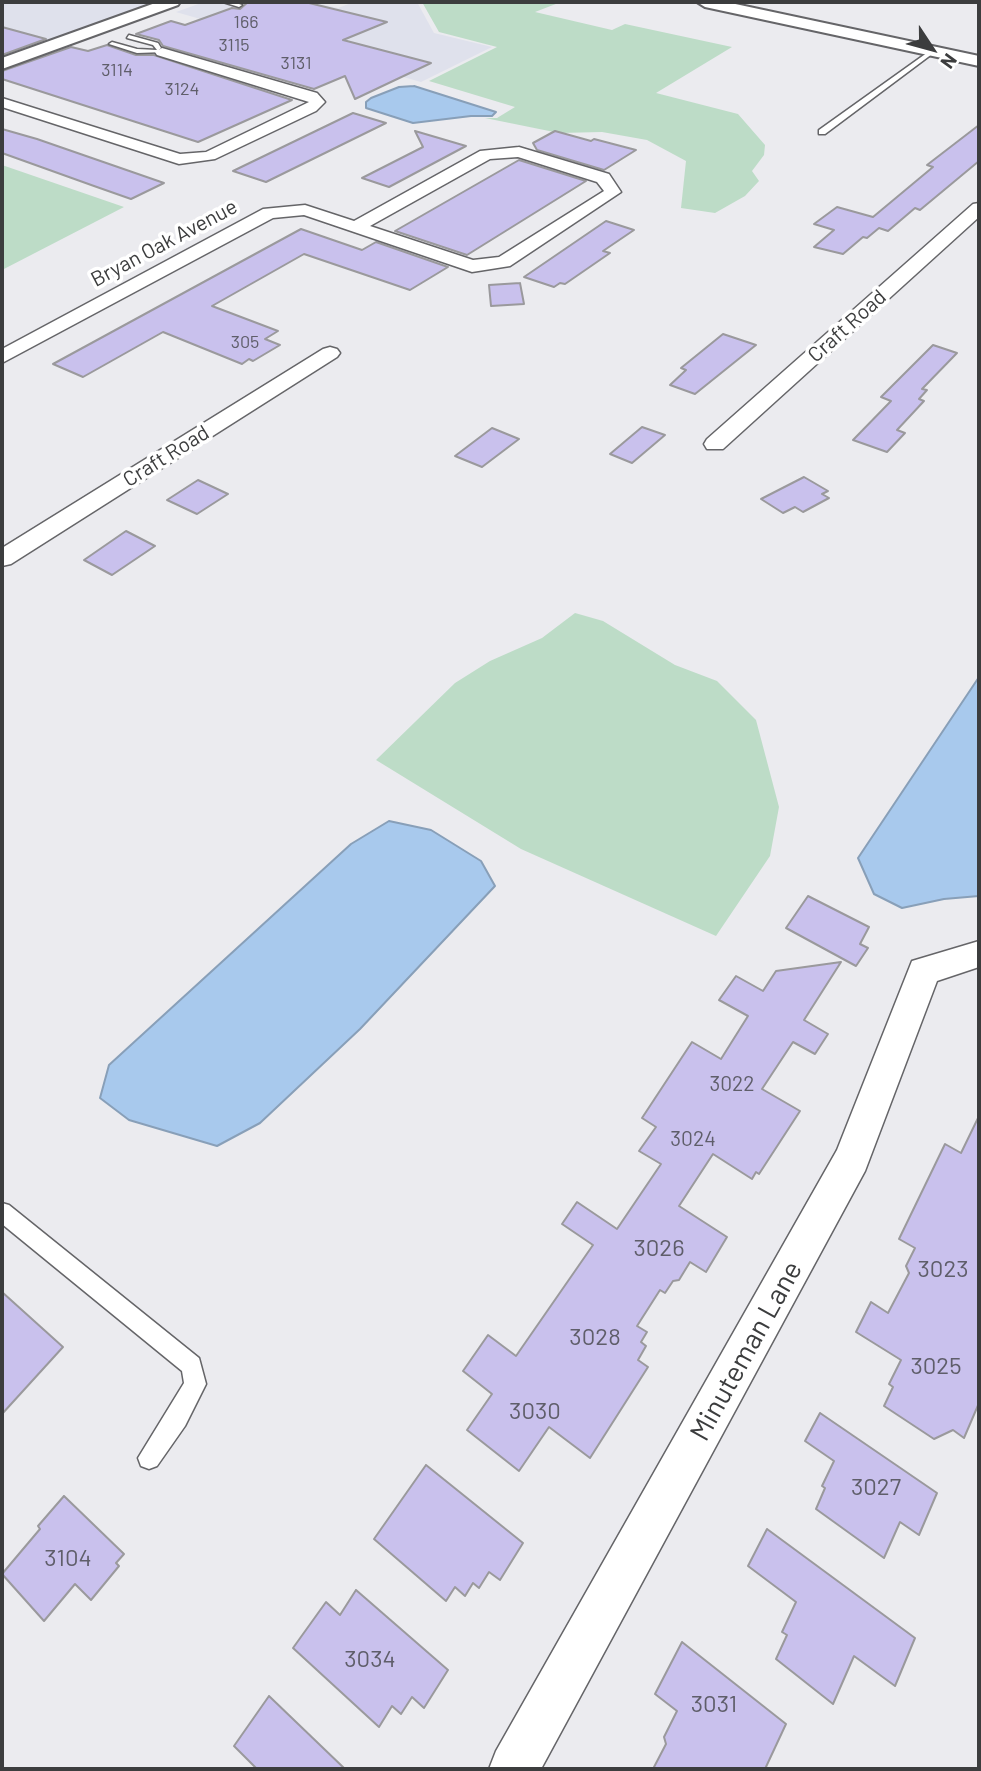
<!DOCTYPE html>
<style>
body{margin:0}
#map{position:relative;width:981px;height:1771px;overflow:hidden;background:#ebebef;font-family:Barlow,sans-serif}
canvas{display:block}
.frame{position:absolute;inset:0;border:4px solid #3c3d3e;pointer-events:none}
.north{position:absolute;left:897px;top:14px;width:70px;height:70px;-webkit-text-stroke:5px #fff;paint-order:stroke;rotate:126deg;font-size:19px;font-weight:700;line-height:28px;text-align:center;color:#3c3d3e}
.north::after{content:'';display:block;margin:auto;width:24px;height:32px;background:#3c3d3e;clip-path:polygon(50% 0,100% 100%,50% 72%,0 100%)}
</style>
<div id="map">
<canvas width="981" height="1771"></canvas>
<div class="frame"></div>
<div class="north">N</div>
</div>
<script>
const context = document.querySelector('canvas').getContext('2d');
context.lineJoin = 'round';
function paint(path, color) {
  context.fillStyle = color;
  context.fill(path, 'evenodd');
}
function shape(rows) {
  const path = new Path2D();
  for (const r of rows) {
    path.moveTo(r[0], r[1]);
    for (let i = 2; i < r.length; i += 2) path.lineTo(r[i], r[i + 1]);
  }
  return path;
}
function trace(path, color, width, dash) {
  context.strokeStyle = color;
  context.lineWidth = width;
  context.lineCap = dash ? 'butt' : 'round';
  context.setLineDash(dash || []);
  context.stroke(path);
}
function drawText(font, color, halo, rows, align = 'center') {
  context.font = font + ' Barlow,sans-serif';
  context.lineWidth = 7;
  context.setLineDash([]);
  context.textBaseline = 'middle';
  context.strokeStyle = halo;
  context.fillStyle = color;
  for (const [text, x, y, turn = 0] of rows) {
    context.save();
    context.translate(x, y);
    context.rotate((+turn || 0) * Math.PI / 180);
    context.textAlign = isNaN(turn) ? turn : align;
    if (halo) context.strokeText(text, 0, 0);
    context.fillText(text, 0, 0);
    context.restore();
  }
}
const built = shape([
 [2,2,164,2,2,61],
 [204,2,311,2,338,8,354,2,417,2,434,33,492,47,421,82,176,12]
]);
const green = shape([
 [422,2,561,2,535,12,612,30,625,24,732,47,656,93,738,114,765,145,764,155,752,171,759,181,745,196,715,213,681,208,686,161,647,140,602,132,559,133,485,118,497,118,515,107,429,81,497,47,439,32],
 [2,165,124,207,2,270],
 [575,613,603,621,675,665,717,681,756,720,779,807,770,856,716,936,521,849,376,760,455,683,490,661,542,638]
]);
const water = shape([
 [414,86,496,112,492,116,471,116,413,123,366,108,366,102,371,98,399,87,414,86],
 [979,677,979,896,944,899,902,908,874,894,858,858,979,677],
 [389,821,431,830,481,861,495,886,360,1029,260,1123,217,1146,129,1120,100,1098,109,1065,351,844,389,821]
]);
const building = shape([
 [248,2,305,2,387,22,343,40,431,63,355,99,345,76,314,89,163,46,159,40,136,34,171,21,185,25,232,8,240,9,248,2],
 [2,27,46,39,2,55,2,27],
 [107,45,136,55,154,55,292,100,198,142,2,79,2,71,71,47,88,51,107,45],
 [353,113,386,123,266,182,233,171,353,113],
 [979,125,979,161,920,210,915,208,888,231,879,228,867,238,863,237,843,254,814,247,834,230,814,224,837,207,873,217,933,167,927,165,979,125],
 [2,129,37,139,164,183,131,199,94,186,2,153,2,129],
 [415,131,466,146,389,187,362,178,423,147,415,131],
 [555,131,591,141,594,139,636,150,604,170,537,150,533,143,555,131],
 [519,160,586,181,467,255,395,231,519,160],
 [606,221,634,230,603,251,610,253,565,284,560,283,554,287,524,277,606,221],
 [301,229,362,250,376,242,448,267,410,290,304,254,212,306,278,331,265,339,280,345,253,361,249,359,242,364,163,332,83,377,53,364,301,229],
 [520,283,524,304,491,306,489,285,520,283],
 [723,334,756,345,695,394,670,385,686,370,681,368,723,334],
 [933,345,957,353,922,389,927,390,919,399,924,401,897,430,905,433,887,452,853,440,891,401,881,397,933,345],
 [642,427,665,435,632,463,610,454,642,427],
 [492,428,519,439,482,467,455,456,492,428],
 [804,477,828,491,822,494,829,498,803,512,795,507,783,513,761,499,804,477],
 [198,480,228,494,197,514,167,500,198,480],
 [126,531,155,546,112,575,84,560,126,531],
 [808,896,869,927,860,944,868,948,856,966,786,928,808,896],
 [841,962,804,1020,828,1034,815,1054,793,1042,762,1089,800,1111,759,1174,756,1172,752,1179,713,1154,679,1206,727,1237,706,1272,690,1262,679,1280,673,1281,665,1293,660,1290,637,1326,647,1332,641,1342,646,1346,638,1360,648,1367,590,1458,549,1427,519,1471,467,1430,492,1394,463,1371,488,1335,516,1356,593,1245,562,1224,577,1202,617,1229,661,1164,639,1151,656,1127,642,1118,692,1042,721,1059,748,1016,719,1000,736,976,763,991,776,971,841,962],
 [979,1116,979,1403,964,1438,953,1430,934,1439,884,1406,893,1387,889,1384,901,1360,856,1332,871,1302,888,1313,909,1273,906,1266,915,1248,899,1239,945,1144,961,1153,979,1116],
 [2,1292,63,1347,2,1414,2,1292],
 [820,1413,937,1493,919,1535,900,1522,884,1558,816,1509,825,1488,822,1486,834,1461,805,1441,820,1413],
 [426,1465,523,1543,500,1580,489,1572,479,1588,473,1583,465,1596,455,1587,446,1601,374,1539,426,1465],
 [64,1496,124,1554,116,1563,119,1566,91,1600,75,1584,44,1621,2,1574,40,1529,38,1526,64,1496],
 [767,1529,915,1638,895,1686,854,1656,833,1704,776,1659,787,1635,782,1632,796,1602,748,1566,767,1529],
 [356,1590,448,1670,424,1708,412,1697,401,1714,392,1706,379,1727,293,1648,326,1602,340,1615,356,1590],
 [682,1642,786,1724,765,1769,653,1769,666,1744,664,1737,677,1711,655,1694,682,1642],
 [269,1696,345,1769,257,1769,234,1746,269,1696]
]);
const service = shape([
 [223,2,233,2,242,5,239,7,223,2],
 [129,35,158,43,161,48,159,50,165,52,137,53,109,44,112,42,137,49,157,50,153,45,127,38,129,35],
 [931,50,936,51,825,134,819,134,819,130,931,50],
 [2,1203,9,1205,199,1358,206,1384,185,1426,157,1466,149,1469,141,1466,138,1458,184,1383,182,1371,2,1224,2,1203]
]);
const minor = shape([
 [162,48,317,93,325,102,316,111,215,159,179,164,2,107,2,98,180,154,206,152,309,102,157,55,155,52,162,48],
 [519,147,609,174,621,192,510,266,472,272,304,215,273,218,2,363,2,349,263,209,305,205,354,221,480,151,519,147],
 [518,157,597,182,604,191,499,257,473,260,370,226,490,159,518,157],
 [979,203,979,217,723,449,707,449,704,444,707,439,973,204,979,203],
 [330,347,337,349,340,353,337,357,11,564,2,566,2,548,323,349,330,347],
 [979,941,979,967,937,981,865,1171,541,1769,489,1769,496,1751,837,1150,912,961,979,941]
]);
const tertiary = shape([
 [697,2,726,2,979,56,979,66,705,7,697,2]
]);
const secondary = shape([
 [158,2,180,2,178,5,2,69,2,58,158,2]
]);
const farNumbernames = [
 ["166",246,22],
 ["3115",234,45],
 ["3131",296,63],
 ["3114",117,70],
 ["3124",182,89],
 ["305",245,342]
];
const farStreetnames = [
 ["Bryan Oak Avenue",164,243,-28],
 ["Craft Road",847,326,-42],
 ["Craft Road",166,456,-32]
];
const numberNames = [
 ["3022",732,1084],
 ["3024",693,1139]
];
const nearNumbernames = [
 ["3026",659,1248],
 ["3023",943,1269],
 ["3028",595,1337],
 ["3025",936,1366],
 ["3030",535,1411],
 ["3027",876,1487],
 ["3104",68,1558],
 ["3034",370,1659],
 ["3031",714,1704]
];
const nearStreetnames = [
 ["Minuteman Lane",746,1351,-61]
];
paint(built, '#dfe1ec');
paint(green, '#bddcc7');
paint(water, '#a8c9ed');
trace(water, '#889fb8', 2);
paint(building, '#c9c1ed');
trace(building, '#9a999c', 2);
trace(service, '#656568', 3);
trace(minor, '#656568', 3);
trace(tertiary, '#656568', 4);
trace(secondary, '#656568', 4);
paint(service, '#fff');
paint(minor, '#fff');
paint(tertiary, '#fff');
paint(secondary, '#fff');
drawText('18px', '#5f5e6a', null, farNumbernames);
drawText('21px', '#3c3d3e', '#fff', farStreetnames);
drawText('21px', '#5f5e6a', null, numberNames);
drawText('24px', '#5f5e6a', null, nearNumbernames);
drawText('28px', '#3c3d3e', '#fff', nearStreetnames);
</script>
